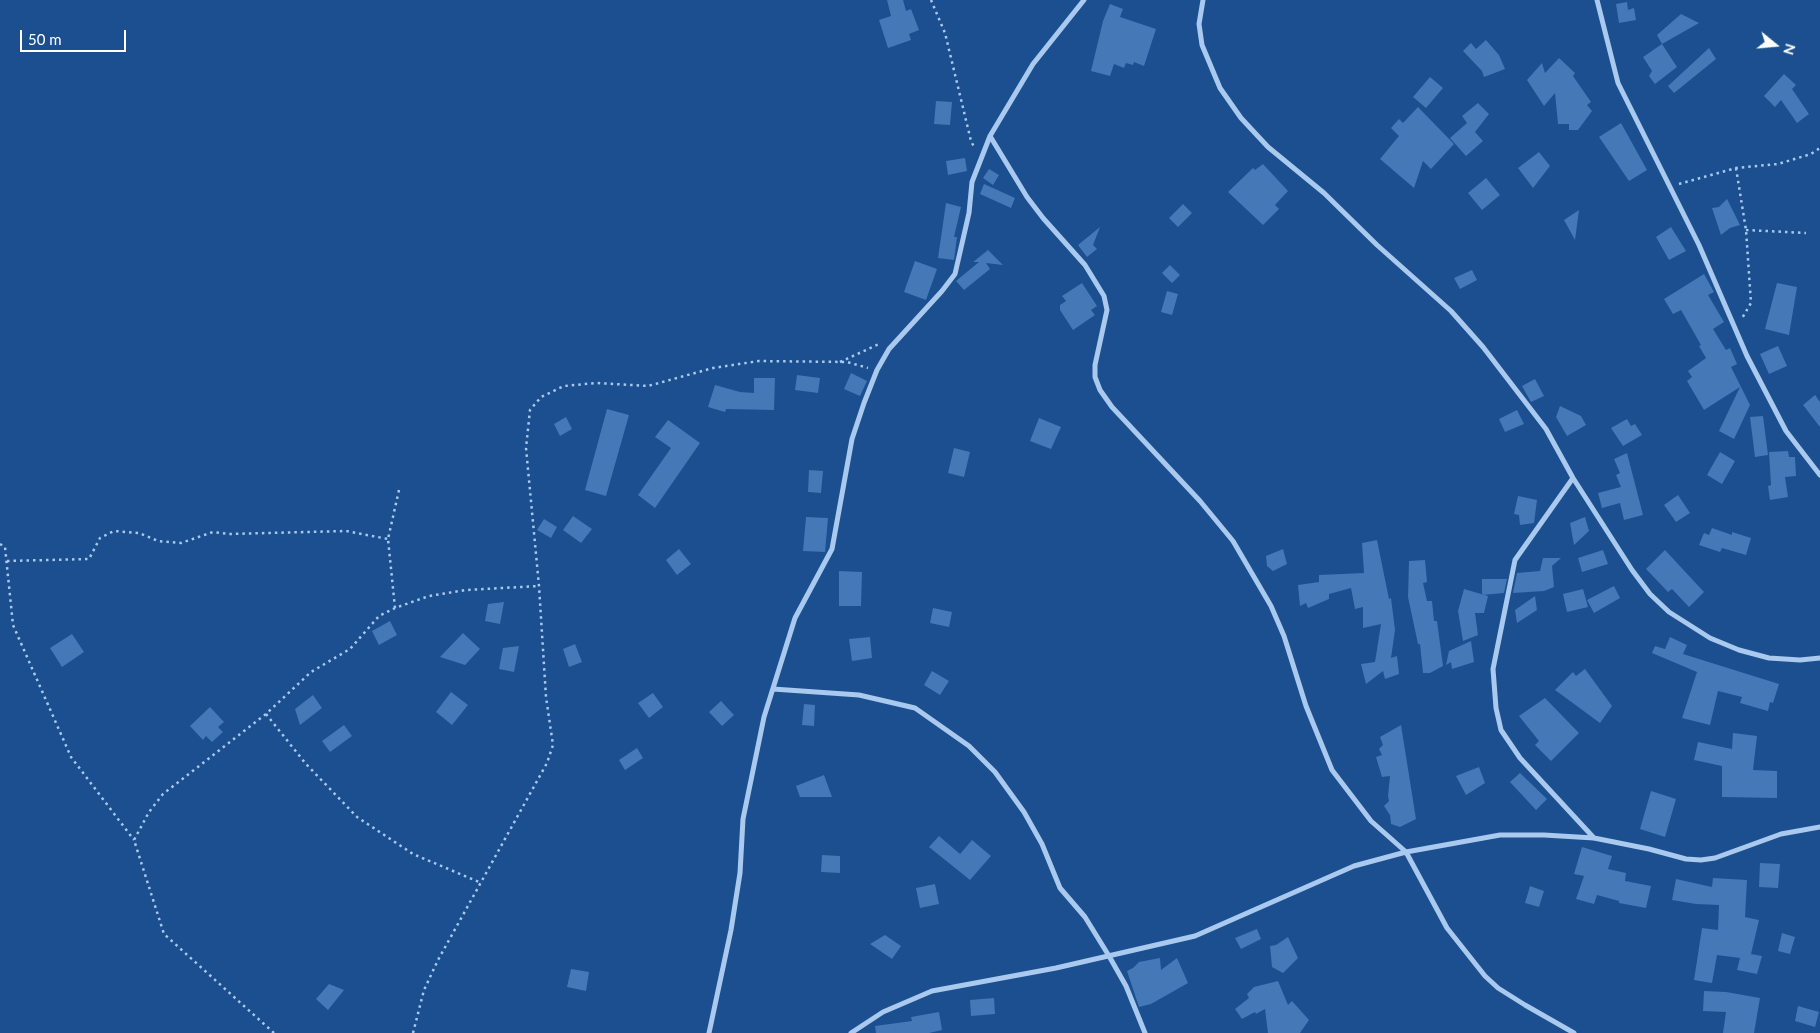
<!DOCTYPE html>
<style>
body{margin:0}
#map{position:relative;width:1820px;height:1033px;overflow:hidden;background:#1b4f8f;font-family:Lato,sans-serif}
canvas{display:block}
.north{position:absolute;left:1750px;top:20px;width:50px;height:50px;-webkit-text-stroke:4px #1b4f8f;paint-order:stroke;rotate:107deg;font-size:14px;font-weight:700;line-height:20px;text-align:center;color:#fff}
.north::after{content:'';display:block;margin:auto;width:18px;height:22px;background:#fff;clip-path:polygon(50% 0,100% 100%,50% 72%,0 100%)}
.scale{position:absolute;left:20px;top:30px;width:106px;height:22px;box-sizing:border-box;border:2px solid #fff;border-top:0;padding-left:6px;font-size:15px;line-height:18px;white-space:nowrap;color:#fff;-webkit-text-stroke:4px #1b4f8f;paint-order:stroke}
</style>
<div id="map">
<canvas width="1820" height="1033"></canvas>
<div class="north">N</div>
<div class="scale">50 m</div>
</div>
<script>
const context = document.querySelector('canvas').getContext('2d');
context.lineJoin = 'round';
function paint(path, color) {
  context.fillStyle = color;
  context.fill(path, 'evenodd');
}
function shape(rows) {
  const path = new Path2D();
  for (const r of rows) {
    path.moveTo(r[0], r[1]);
    for (let i = 2; i < r.length; i += 2) path.lineTo(r[i], r[i + 1]);
  }
  return path;
}
function trace(path, color, width, dash) {
  context.strokeStyle = color;
  context.lineWidth = width;
  context.lineCap = dash ? 'butt' : 'round';
  context.setLineDash(dash || []);
  context.stroke(path);
}
const building = shape([
 [887,0,903,0,906,11,911,9,919,30,909,34,911,40,888,48,879,20,891,16],
 [1627,2,1628,10,1634,8,1636,20,1619,23,1616,4],
 [1110,4,1123,9,1120,17,1156,29,1144,66,1134,62,1133,65,1126,63,1124,68,1114,64,1110,76,1091,71,1103,21],
 [1681,14,1699,23,1662,44,1657,35],
 [1486,40,1499,55,1505,69,1484,77,1482,71,1463,51,1471,43,1476,49],
 [1662,44,1677,67,1655,84,1649,76,1652,71,1643,57],
 [1709,48,1716,59,1674,93,1668,86],
 [1559,58,1575,73,1573,76,1591,102,1587,105,1592,111,1578,130,1569,130,1569,124,1558,124,1555,93,1544,106,1527,80,1542,63,1545,73],
 [1784,74,1796,85,1792,89,1809,114,1797,123,1781,100,1775,107,1764,96],
 [1430,77,1443,88,1426,108,1413,97],
 [936,101,952,102,950,125,934,124],
 [1478,103,1489,114,1475,132,1483,141,1466,156,1450,138,1467,123,1462,116],
 [1418,107,1454,144,1431,169,1423,161,1414,188,1380,159,1399,136,1391,128,1399,119,1403,123],
 [1621,123,1647,170,1629,181,1599,137],
 [1539,152,1550,166,1533,188,1518,168],
 [965,158,967,171,948,175,946,161],
 [1263,164,1288,191,1275,205,1279,209,1263,225,1228,192,1253,168,1255,170],
 [989,169,999,175,993,185,983,178],
 [1486,178,1500,195,1482,210,1468,193],
 [984,184,1015,198,1011,208,980,194],
 [1727,199,1740,225,1730,228,1721,235,1712,208,1719,207],
 [946,203,961,207,954,237,957,237,954,260,938,258],
 [1183,204,1192,213,1178,227,1169,218],
 [1579,210,1575,240,1564,220],
 [1100,227,1093,245,1097,249,1087,257,1078,245],
 [1671,227,1686,251,1669,260,1656,237],
 [988,250,1003,265,986,263,990,269,964,290,956,281,979,262,973,262],
 [915,261,937,269,926,300,904,292],
 [1170,265,1180,275,1172,283,1162,273],
 [1472,270,1477,280,1460,289,1454,278],
 [1704,274,1714,292,1708,295,1724,322,1713,329,1726,350,1730,348,1737,364,1731,367,1750,405,1734,439,1719,431,1740,387,1704,410,1687,381,1692,377,1688,371,1706,358,1699,346,1701,345,1681,310,1673,314,1664,299],
 [1082,283,1097,306,1091,310,1095,315,1073,330,1060,310,1060,305,1066,301,1062,296],
 [1777,283,1797,287,1789,335,1765,329],
 [1167,291,1178,294,1172,315,1161,312],
 [1778,346,1787,366,1769,374,1760,354],
 [851,373,867,381,860,396,844,389],
 [797,375,820,378,818,393,795,390],
 [754,378,775,378,774,410,726,409,725,412,708,407,715,385,740,392,754,393],
 [1535,379,1544,396,1531,402,1522,386],
 [1815,395,1820,402,1820,427,1803,405],
 [1560,406,1581,416,1586,425,1567,436,1556,417],
 [607,409,629,415,606,496,585,490],
 [1517,410,1524,424,1505,432,1499,419],
 [1763,416,1768,455,1755,457,1750,417],
 [566,417,572,429,560,436,554,424],
 [1039,418,1061,427,1051,449,1030,441],
 [1627,419,1631,426,1635,424,1642,435,1623,446,1611,428],
 [668,420,700,443,655,508,638,495,671,448,655,437],
 [954,448,970,452,964,477,948,473],
 [1788,451,1789,457,1795,457,1796,476,1785,477,1788,497,1770,500,1768,486,1771,485,1769,452],
 [1720,452,1735,461,1722,484,1707,475],
 [1627,453,1643,515,1624,520,1620,503,1602,508,1598,493,1621,487,1616,475,1620,473,1614,459],
 [809,470,823,471,821,493,808,492],
 [1678,495,1690,513,1676,522,1664,505],
 [1518,496,1537,500,1534,523,1520,525,1519,515,1514,514],
 [573,516,592,529,581,543,563,530],
 [806,517,828,518,825,552,803,551],
 [1585,517,1589,531,1574,545,1570,523],
 [544,519,557,527,551,538,537,530],
 [1712,528,1732,535,1732,532,1751,538,1746,555,1722,548,1720,552,1699,545,1704,533,1709,535],
 [1377,540,1389,599,1391,598,1395,630,1391,658,1397,656,1399,674,1385,679,1383,671,1366,684,1361,664,1375,662,1381,624,1363,628,1363,607,1355,609,1351,588,1329,594,1329,599,1308,608,1306,603,1300,606,1298,585,1319,582,1319,575,1364,573,1362,543],
 [679,549,691,564,677,575,666,560],
 [1283,549,1287,564,1273,571,1267,566,1266,556],
 [1603,550,1608,564,1582,572,1578,558],
 [1665,550,1704,592,1689,607,1672,589,1668,592,1646,569],
 [1543,558,1561,558,1552,566,1554,587,1544,591,1513,593,1517,573,1540,571],
 [1425,560,1427,582,1423,583,1427,601,1432,601,1434,621,1437,621,1443,666,1430,673,1423,673,1420,644,1418,644,1408,597,1409,561],
 [839,571,862,572,861,606,839,606],
 [1482,579,1507,579,1504,593,1482,595],
 [1614,586,1620,598,1594,613,1587,600],
 [1464,589,1488,596,1484,613,1475,613,1478,635,1463,641,1458,611],
 [1583,589,1588,607,1567,612,1563,594],
 [1535,596,1537,610,1517,623,1515,610],
 [504,602,500,624,485,621,488,604],
 [933,608,952,612,949,627,930,623],
 [390,621,397,635,379,645,372,631],
 [463,633,480,649,465,665,440,657],
 [72,634,84,652,62,667,50,648],
 [870,637,872,658,852,661,849,639],
 [1670,637,1687,645,1683,654,1779,684,1773,703,1770,702,1768,711,1740,703,1742,697,1718,691,1710,725,1682,718,1697,672,1652,653,1655,646,1665,649],
 [1471,641,1474,662,1452,669,1451,662,1446,665,1449,651],
 [575,644,582,662,569,667,563,649],
 [519,646,514,672,499,669,503,648],
 [1585,669,1612,706,1600,723,1555,690,1573,672,1576,676],
 [932,671,949,681,940,695,924,685],
 [451,692,468,705,452,725,436,712],
 [653,693,663,707,649,718,638,703],
 [313,695,322,708,300,725,295,709],
 [1545,698,1579,733,1551,761,1535,745,1539,741,1519,716],
 [721,701,734,715,722,726,709,712],
 [804,704,815,705,814,726,802,725],
 [210,707,224,722,218,727,223,732,212,742,206,736,203,740,190,726],
 [344,725,352,736,330,752,322,741],
 [1401,725,1416,819,1400,827,1391,824,1390,815,1384,806,1389,801,1388,796,1390,776,1382,777,1376,757,1382,755,1379,749,1383,745,1380,737],
 [1733,733,1757,736,1753,770,1777,771,1777,798,1722,797,1722,766,1694,760,1698,742,1732,749],
 [637,748,643,758,625,770,619,760],
 [1479,767,1485,783,1466,795,1456,776],
 [1520,773,1547,799,1536,810,1510,782],
 [824,775,832,797,800,797,796,786],
 [1651,791,1676,799,1665,837,1640,829],
 [939,836,960,854,972,840,991,856,970,880,929,847],
 [1582,847,1612,856,1608,869,1626,873,1625,881,1651,886,1646,908,1619,903,1619,901,1597,895,1594,904,1576,899,1584,876,1574,874],
 [822,855,840,856,840,873,821,872],
 [1760,863,1780,864,1778,888,1759,887],
 [1713,878,1747,880,1745,917,1759,920,1751,954,1762,956,1757,974,1737,970,1740,958,1717,955,1712,983,1694,980,1702,928,1718,930,1719,905,1696,904,1672,900,1676,879,1712,887],
 [935,884,939,904,920,908,916,888],
 [1530,886,1544,891,1539,907,1525,903],
 [1257,929,1261,939,1241,949,1235,938],
 [1782,933,1795,937,1790,954,1778,951],
 [885,935,901,946,892,959,870,944],
 [1288,937,1298,958,1283,973,1272,967,1270,946,1276,945],
 [1160,958,1161,970,1177,958,1188,983,1151,1004,1139,1007,1127,971,1133,968,1139,962],
 [571,969,589,972,586,991,567,987],
 [1278,981,1288,1005,1292,1001,1309,1020,1300,1033,1268,1033,1265,1009,1256,1014,1255,1012,1242,1019,1235,1009,1249,998,1247,994,1254,987],
 [329,984,344,990,328,1010,316,999],
 [1704,991,1726,992,1760,998,1754,1033,1723,1033,1726,1012,1703,1011],
 [994,998,995,1014,971,1016,970,1000],
 [1798,1006,1819,1012,1815,1027,1795,1021],
 [939,1012,942,1030,929,1033,876,1033,875,1026,912,1021,911,1017]
]);
const path = shape([
 [931,0,945,33,971,141,975,149],
 [1736,168,1746,230,1751,303,1741,320],
 [1679,184,1736,168,1778,164,1811,154,1820,148],
 [1746,230,1806,233],
 [840,362,881,343],
 [0,544,5,547,13,625,71,757,134,840],
 [7,561,89,559,100,538,114,531,139,533,158,541,181,543,213,532,229,534,346,531,388,539],
 [395,608,388,539,399,490],
 [266,714,306,764,357,817,413,854,479,882],
 [274,1033,164,934,134,840,149,812,163,794,266,714,311,672,350,649,379,616,395,608,429,596,466,590,539,586],
 [413,1033,424,990,438,960,547,763,553,745,546,697,539,586,526,448,530,410,541,397,564,386,596,383,648,386,713,368,759,361,847,362,868,368]
]);
const minor = shape([
 [1203,0,1199,24,1202,45,1220,88,1241,118,1268,147,1324,193,1377,245,1451,311,1483,347,1546,429,1573,478,1632,570,1650,594,1669,612,1710,638,1739,650,1769,658,1800,660,1820,658],
 [1597,0,1618,83,1699,245,1747,356,1786,431,1820,475],
 [990,136,1027,197,1043,218,1085,265,1104,296,1107,310,1095,365,1095,377,1100,390,1112,407,1200,501,1233,541,1271,606,1284,636,1306,706,1332,770,1371,821,1406,852,1447,928,1485,976,1498,988,1525,1005,1574,1033],
 [1573,478,1515,560,1493,669,1496,708,1501,730,1520,758,1594,838],
 [773,689,859,695,915,708,969,746,995,772,1024,812,1042,844,1060,888,1085,917,1109,956,1126,986,1145,1033],
 [709,1033,731,930,740,873,743,819,764,717,795,618,832,549,852,439,864,403,877,370,889,349,942,291,955,274,969,213,972,182,990,136,1033,64,1084,0],
 [851,1033,883,1012,932,991,1056,968,1195,936,1354,866,1406,852,1500,835,1544,835,1594,838,1649,849,1686,859,1701,860,1715,858,1781,834,1820,827]
]);
paint(building, '#4478b7');
trace(path, '#a9c9ee', 2.5, [2.5, 4]);
trace(minor, '#a9c9ee', 5);
</script>
